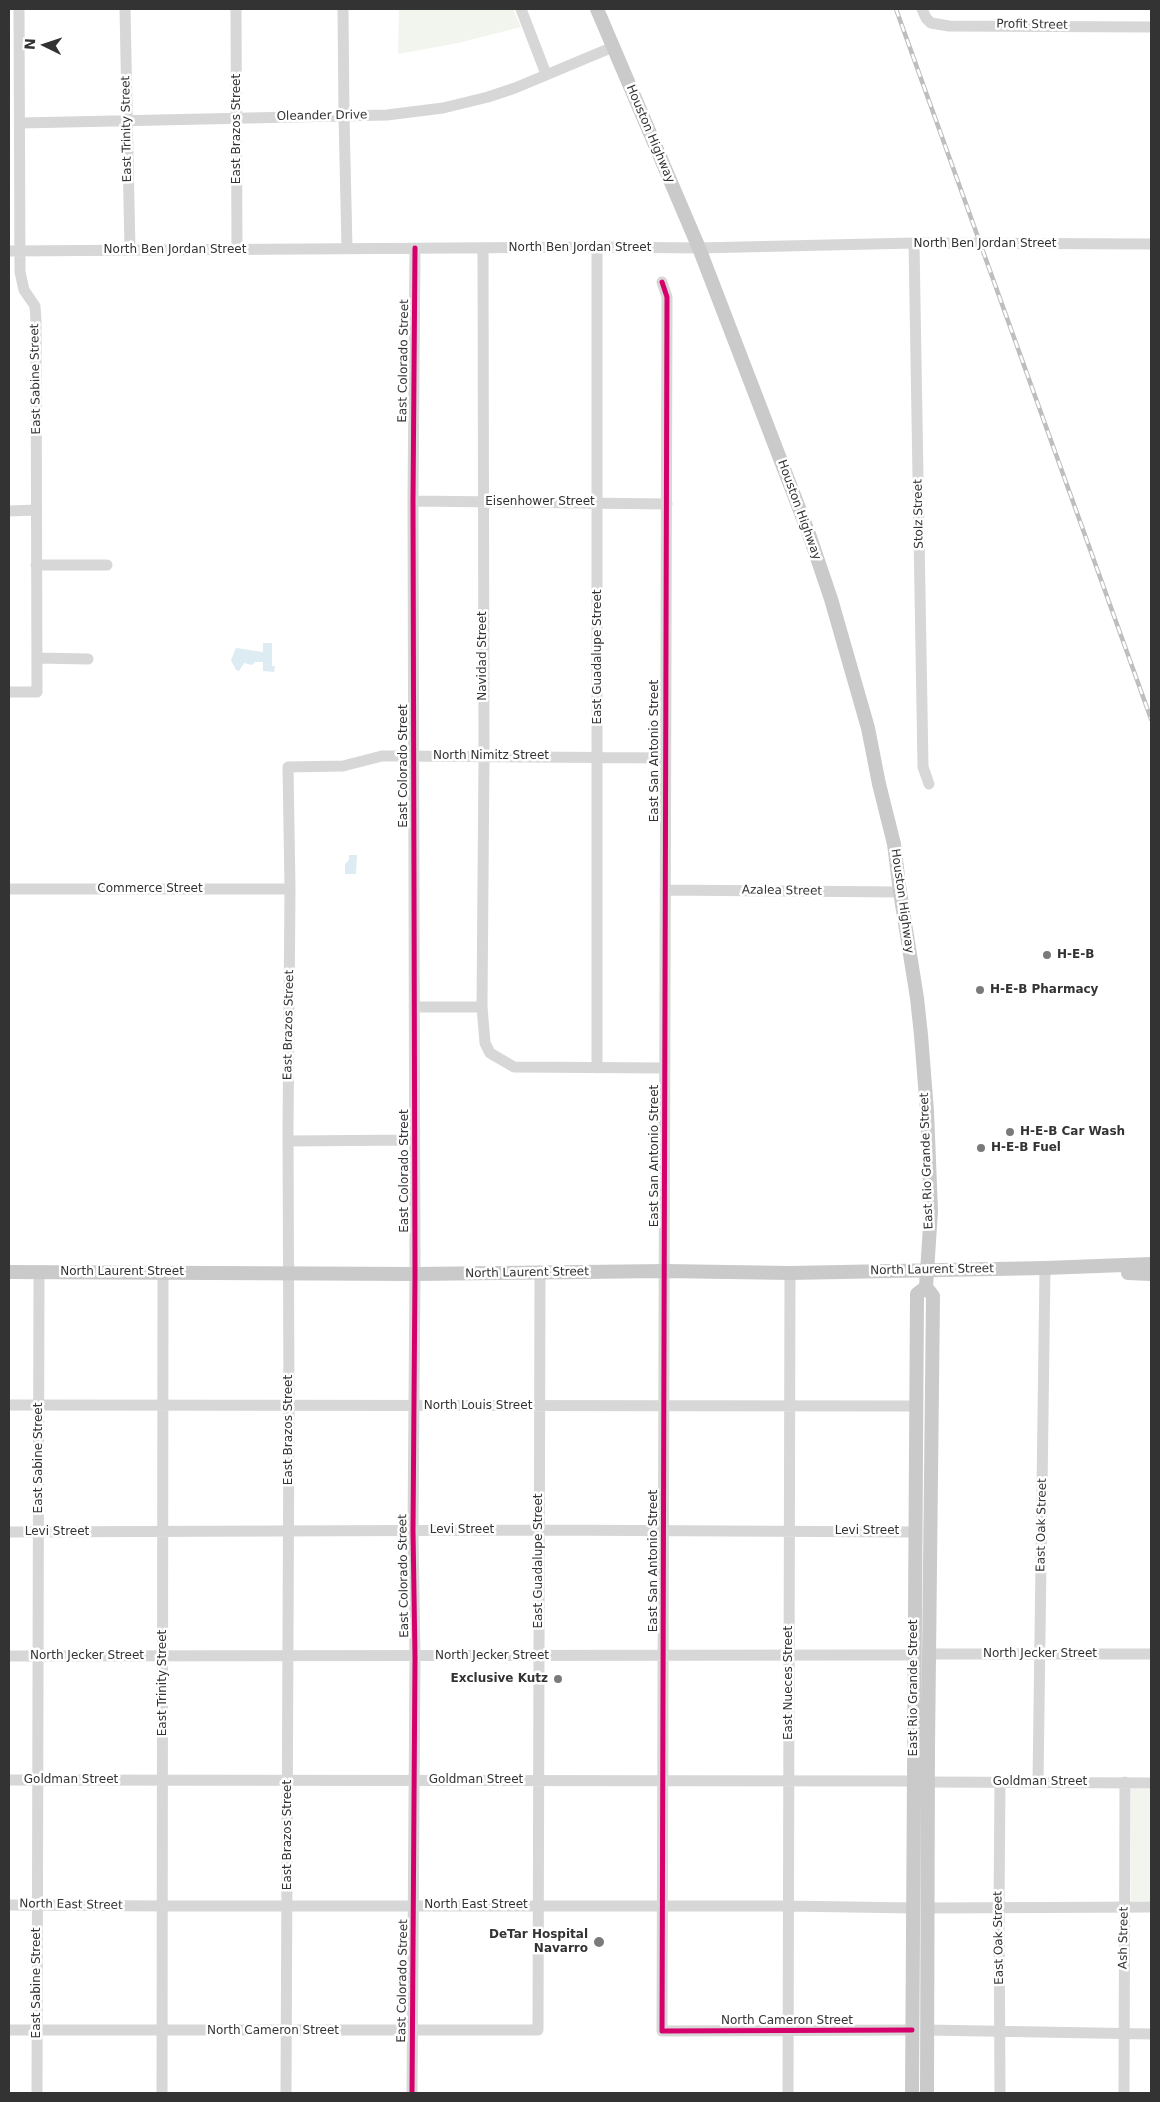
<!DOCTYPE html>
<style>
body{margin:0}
#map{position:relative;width:1160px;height:2102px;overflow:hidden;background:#fff;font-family:"DejaVu Sans",sans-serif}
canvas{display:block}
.frame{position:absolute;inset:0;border:10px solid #333;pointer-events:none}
.north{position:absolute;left:20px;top:20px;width:50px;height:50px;-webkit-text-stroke:4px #fff;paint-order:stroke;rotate:274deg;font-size:14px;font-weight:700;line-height:20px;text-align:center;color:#333}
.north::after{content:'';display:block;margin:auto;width:18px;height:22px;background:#333;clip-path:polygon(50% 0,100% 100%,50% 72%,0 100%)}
</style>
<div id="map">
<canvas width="1160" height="2102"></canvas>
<div class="frame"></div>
<div class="north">N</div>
</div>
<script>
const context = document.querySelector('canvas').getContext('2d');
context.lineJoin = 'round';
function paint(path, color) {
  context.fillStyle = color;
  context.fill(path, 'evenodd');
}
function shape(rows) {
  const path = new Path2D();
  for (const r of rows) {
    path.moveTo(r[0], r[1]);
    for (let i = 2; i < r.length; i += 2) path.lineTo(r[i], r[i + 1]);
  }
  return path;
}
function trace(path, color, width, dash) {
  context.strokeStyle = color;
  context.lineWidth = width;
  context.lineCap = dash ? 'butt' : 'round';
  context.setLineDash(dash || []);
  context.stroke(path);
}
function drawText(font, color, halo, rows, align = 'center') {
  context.font = font + ' "DejaVu Sans",sans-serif';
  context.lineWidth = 5;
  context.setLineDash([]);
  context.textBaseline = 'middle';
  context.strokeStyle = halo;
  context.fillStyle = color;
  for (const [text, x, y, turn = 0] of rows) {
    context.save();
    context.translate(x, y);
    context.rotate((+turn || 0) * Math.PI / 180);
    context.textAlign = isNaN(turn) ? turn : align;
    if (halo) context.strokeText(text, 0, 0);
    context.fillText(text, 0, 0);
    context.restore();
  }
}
const green = shape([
 [399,9,513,9,521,27,458,43,398,54],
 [1131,1789,1151,1789,1151,1901,1131,1901]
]);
const water = shape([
 [263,643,272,643,272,666,275,666,274,672,263,671,263,662,255,662,252,665,244,663,239,671,236,670,231,660,236,648,263,652],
 [349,855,357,855,356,874,345,874,345,864,349,860]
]);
const minor = shape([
 [125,9,130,250],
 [236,9,237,250],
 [343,9,344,116,347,248],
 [521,9,546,74],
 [922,9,926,18,931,23,949,26,1151,27],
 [21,123,387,115,443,108,488,97,515,88,613,47],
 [914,243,923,767,929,784],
 [597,247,597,1068],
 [483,248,484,756,482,1007,485,1043,490,1053,514,1067,665,1068],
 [9,251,597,247,699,248,914,243,1151,244],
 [662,282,667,297,662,2031,912,2030],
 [413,501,667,504],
 [9,511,36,510],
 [36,565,107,565],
 [37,658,88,659],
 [9,692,37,692,36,321,35,306,24,290,20,272,19,9],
 [9,889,290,889],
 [665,890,900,892],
 [414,1007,482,1007],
 [288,1141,414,1140],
 [9,1405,916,1406],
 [9,1532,540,1530,915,1532],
 [929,1654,1151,1654],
 [9,1656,914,1655],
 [9,1780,914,1781],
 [928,1782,1151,1783],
 [1000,1782,999,1907,1000,2093],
 [1038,1782,1045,1268],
 [9,1905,163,1906,789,1906,913,1908],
 [928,1908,1151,1907],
 [9,2030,538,2030,540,1273],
 [927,2030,1151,2034],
 [37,2093,39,1272],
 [162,2093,163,1272],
 [286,2093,289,1406,288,1129,290,889,288,767,343,766,382,756,394,756,665,758],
 [412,2093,415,1657,413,1531,415,1274,413,501,415,248],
 [788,2093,790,1273],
 [1124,2093,1125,1782]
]);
const major = shape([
 [597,9,699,248,809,534,831,599,868,728,879,784,894,844,900,892,917,998,921,1035,927,1111,931,1211,926,1287,933,1296,928,1747,927,2093],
 [9,1272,415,1274,665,1271,790,1273,1045,1268,1151,1264],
 [1128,1273,1151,1274],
 [912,2093,917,1294,926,1287]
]);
const rail = shape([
 [896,9,1151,719]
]);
const cycleway = shape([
 [662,282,667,297,662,2031,912,2030],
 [412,2093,415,1657,413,1531,415,1274,413,501,415,248]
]);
const markers = [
 [1047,955,5,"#7a7a7a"],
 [980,990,5,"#7a7a7a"],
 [1010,1132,5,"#7a7a7a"],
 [981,1148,5,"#7a7a7a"],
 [558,1679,5,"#7a7a7a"],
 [599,1942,6,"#7a7a7a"]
];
const streetNames = [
 ["Profit Street",1032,25,1],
 ["Oleander Drive",322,116,-1],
 ["East Trinity Street",127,129,-91],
 ["East Brazos Street",237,129,-90],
 ["Houston Highway",650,134,67],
 ["North Ben Jordan Street",985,244],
 ["North Ben Jordan Street",580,248],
 ["North Ben Jordan Street",175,250],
 ["East Colorado Street",404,361,-89],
 ["East Sabine Street",36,379,-91],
 ["Eisenhower Street",540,502],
 ["Houston Highway",799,510,70],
 ["Stolz Street",919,514,-91],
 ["Navidad Street",483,656,-90],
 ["East Guadalupe Street",598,657,-90],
 ["East San Antonio Street",655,751,-90],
 ["North Nimitz Street",491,756],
 ["East Colorado Street",404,766,-90],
 ["Commerce Street",150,889],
 ["Azalea Street",782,891,1],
 ["Houston Highway",902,901,82],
 ["East Brazos Street",289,1025,-89],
 ["East San Antonio Street",655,1156,-90],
 ["East Rio Grande Street",927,1161,-92],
 ["East Colorado Street",405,1171,-90],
 ["North Laurent Street",932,1270,-1],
 ["North Laurent Street",122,1272],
 ["North Laurent Street",527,1273,-1],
 ["North Louis Street",478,1406],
 ["East Brazos Street",289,1430,-90],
 ["East Sabine Street",39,1458,-90],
 ["East Oak Street",1042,1525,-89],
 ["Levi Street",462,1530],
 ["Levi Street",867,1531],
 ["Levi Street",57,1532],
 ["East Guadalupe Street",539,1561,-90],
 ["East San Antonio Street",654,1561,-90],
 ["East Colorado Street",404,1576,-91],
 ["North Jecker Street",1040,1654],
 ["North Jecker Street",87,1656],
 ["North Jecker Street",492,1656],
 ["East Trinity Street",163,1683,-90],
 ["East Nueces Street",789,1683,-90],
 ["East Rio Grande Street",914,1688,-90],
 ["Goldman Street",71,1780],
 ["Goldman Street",476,1780],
 ["Goldman Street",1040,1782],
 ["East Brazos Street",288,1835,-90],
 ["North East Street",71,1905,1],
 ["North East Street",476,1905],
 ["East Oak Street",999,1938,-91],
 ["Ash Street",1124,1938,-89],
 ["East Colorado Street",403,1981,-89],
 ["East Sabine Street",37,1983,-90],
 ["North Cameron Street",787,2021],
 ["North Cameron Street",273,2031]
];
const poiNames = [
 ["H-E-B",1057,955],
 ["H-E-B Pharmacy",990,990],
 ["H-E-B Car Wash",1020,1132],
 ["H-E-B Fuel",991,1148],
 ["Exclusive Kutz",548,1679,"right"],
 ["DeTar Hospital",588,1935,"right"],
 ["Navarro",588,1949,"right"]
];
paint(green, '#f1f5ed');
paint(water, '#ddebf3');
trace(minor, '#d7d7d7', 11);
trace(major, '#cacaca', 14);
trace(rail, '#bebebe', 4.5);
trace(rail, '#fff', 2.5, [8]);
trace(cycleway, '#d6006c', 5);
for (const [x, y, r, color] of markers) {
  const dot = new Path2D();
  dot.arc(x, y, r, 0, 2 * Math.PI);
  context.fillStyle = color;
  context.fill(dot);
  trace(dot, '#fff', 2);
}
drawText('12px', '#333', '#fff', streetNames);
drawText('bold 12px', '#333', '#fff', poiNames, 'left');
</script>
